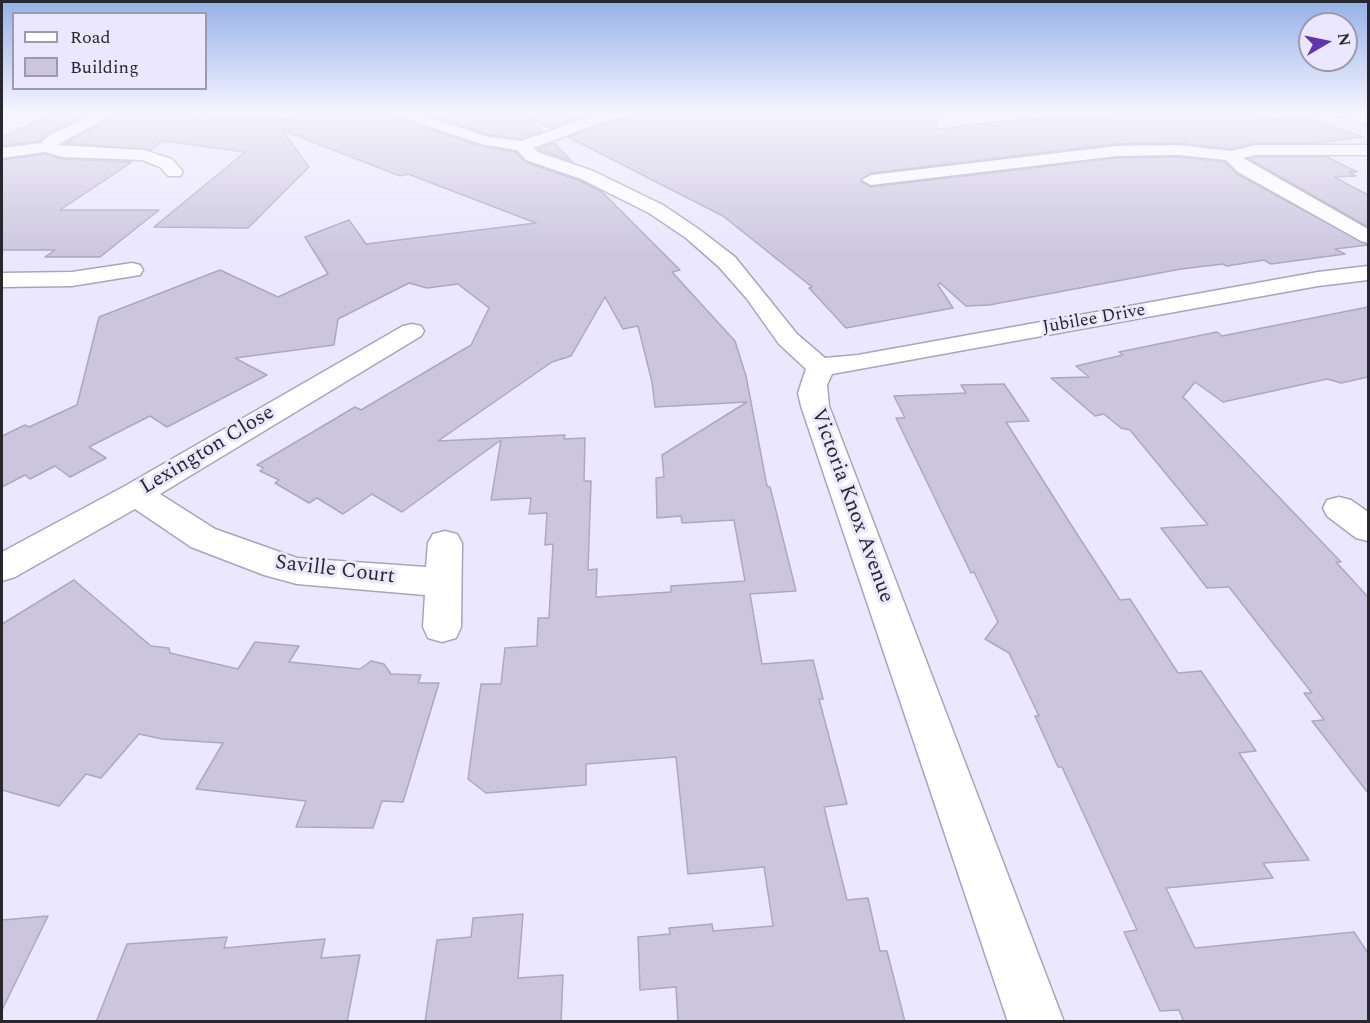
<!DOCTYPE html>
<style>
body{margin:0}
#map{position:relative;width:1370px;height:1023px;overflow:hidden;background:#ebe7fe;font-family:Spectral,serif}
canvas{display:block}
.frame{position:absolute;inset:0;border:3px solid #28272f;pointer-events:none}
.legend{position:absolute;left:12px;top:12px;width:195px;height:78px;box-sizing:border-box;background:#ebe7fe;border:2px solid #9d9aab;margin:0;padding:8px 10px;list-style:none;font-size:18px;color:#28272f}
.legend li{display:flex;align-items:center;gap:12px;height:30px}
.legend b{width:30px;border:2px solid #9d9aab}
.north{position:absolute;left:1298px;top:12px;width:60px;height:60px;box-sizing:border-box;background:#ebe7fe;border:2px solid #9d9aab;border-radius:50%;rotate:81deg;font-size:16px;font-weight:700;line-height:24px;text-align:center;color:#28272f}
.north::after{content:'';display:block;margin:auto;width:21px;height:27px;background:#6035ad;clip-path:polygon(50% 0,100% 100%,50% 72%,0 100%)}
</style>
<div id="map">
<canvas width="1370" height="1023"></canvas>
<div class="frame"></div>
<ul class="legend">
<li><b style="height:8px;background:#fff"></b>Road</li>
<li><b style="height:16px;background:#cbc6dd"></b>Building</li>
</ul>
<div class="north">N</div>
</div>
<script>
const context = document.querySelector('canvas').getContext('2d');
context.lineJoin = 'round';
function paint(path, color) {
  context.fillStyle = color;
  context.fill(path, 'evenodd');
}
function shape(rows) {
  const path = new Path2D();
  for (const r of rows) {
    path.moveTo(r[0], r[1]);
    for (let i = 2; i < r.length; i += 2) path.lineTo(r[i], r[i + 1]);
  }
  return path;
}
function trace(path, color, width, dash) {
  context.strokeStyle = color;
  context.lineWidth = width;
  context.lineCap = dash ? 'butt' : 'round';
  context.setLineDash(dash || []);
  context.stroke(path);
}
function drawText(font, color, halo, rows, align = 'center') {
  context.font = font + ' Spectral,serif';
  context.lineWidth = 6;
  context.setLineDash([]);
  context.textBaseline = 'middle';
  context.strokeStyle = halo;
  context.fillStyle = color;
  for (const [text, x, y, turn = 0] of rows) {
    context.save();
    context.translate(x, y);
    context.rotate((+turn || 0) * Math.PI / 180);
    context.textAlign = isNaN(turn) ? turn : align;
    if (halo) context.strokeText(text, 0, 0);
    context.fillText(text, 0, 0);
    context.restore();
  }
}
const building = shape([
 [57,112,95,112,47,134,40,141,2,146,2,137,57,112],
 [119,112,271,116,274,120,312,112,391,112,394,117,480,146,516,152,525,162,580,181,602,192,680,270,672,272,735,341,746,376,767,486,770,487,796,591,750,594,762,664,813,660,823,699,819,699,847,804,824,807,847,900,868,898,880,951,887,951,905,1022,678,1022,676,987,640,990,638,937,670,934,669,928,712,924,713,931,773,926,764,867,688,874,676,757,586,764,586,785,486,793,468,779,481,684,501,684,505,648,537,646,538,618,549,618,553,544,545,545,547,513,529,514,531,498,491,500,501,440,402,512,372,494,343,514,317,498,309,503,275,483,279,480,260,471,264,468,257,465,355,407,361,410,471,345,489,308,458,284,427,288,409,283,338,319,334,345,235,358,267,375,167,427,150,416,89,447,106,458,70,477,55,466,30,479,25,475,2,487,2,436,25,425,29,427,77,405,99,317,220,270,278,297,328,274,305,237,349,220,366,244,536,223,408,174,400,176,282,130,309,167,248,228,154,227,245,152,163,141,150,150,65,143,119,112],
 [605,297,623,329,638,326,652,382,655,407,747,402,662,455,664,477,656,478,657,518,681,516,682,523,734,520,745,581,671,586,671,592,596,597,597,569,588,570,591,481,584,481,585,438,564,439,565,435,438,441,552,362,571,356,605,297],
 [419,112,602,112,550,128,528,117,542,131,521,139,489,135,419,112],
 [637,112,936,112,937,129,1052,116,1061,120,1135,112,1244,112,1266,119,1301,115,1363,137,1317,143,1255,143,1231,149,1178,143,1117,144,871,173,860,181,871,187,1117,158,1178,157,1225,162,1237,174,1368,245,1335,249,1345,254,1271,264,1264,260,1227,266,1223,264,1181,269,989,305,966,306,940,283,938,285,953,308,846,328,809,288,812,287,723,216,568,137,607,123,633,117,637,112],
 [554,143,572,161,538,149,554,143],
 [45,154,62,159,132,162,60,210,159,210,100,257,45,257,55,250,2,250,2,160,45,154],
 [1255,157,1327,157,1357,172,1349,172,1356,176,1334,177,1368,195,1368,227,1249,159,1255,157],
 [1368,307,1368,377,1341,383,1327,379,1223,402,1195,382,1183,397,1341,562,1336,562,1368,597,1368,793,1312,721,1324,720,1304,693,1312,693,1229,587,1207,588,1161,528,1208,525,1130,430,1121,428,1104,414,1095,416,1051,378,1089,377,1076,366,1123,355,1119,352,1217,332,1222,336,1368,307],
 [1004,384,1029,421,1006,422,1077,534,1120,600,1130,599,1178,673,1201,671,1256,751,1239,753,1309,860,1263,863,1273,878,1166,888,1195,948,1354,932,1368,953,1368,1022,1184,1022,1179,1010,1160,1011,1124,932,1137,930,1062,767,1058,767,1035,716,1039,716,1009,653,985,639,998,622,974,572,971,573,896,418,905,418,894,396,966,393,961,385,1004,384],
 [74,580,151,646,169,648,170,653,238,669,255,642,299,646,289,662,360,669,371,661,384,664,391,674,421,675,418,683,439,683,403,802,382,801,373,828,296,827,306,801,196,789,223,743,162,739,139,734,101,778,86,774,59,806,2,790,2,624,74,580],
 [523,914,518,978,563,975,561,1022,425,1022,437,940,471,937,473,918,523,914],
 [48,916,2,1010,2,920,48,916],
 [227,937,224,948,325,939,321,958,360,955,347,1022,96,1022,127,944,227,937]
]);
const minor = shape([
 [99,112,117,112,57,145,144,150,172,159,183,172,180,176,168,176,160,167,142,160,62,157,45,152,2,158,2,148,41,143,48,136,99,112],
 [393,112,413,112,489,137,521,141,597,114,635,112,633,115,606,121,533,148,538,152,593,171,663,205,700,230,735,257,797,334,825,358,858,355,1318,272,1368,266,1368,280,1318,286,832,374,827,385,829,406,1064,1022,1008,1022,801,406,798,393,806,369,779,344,747,299,719,267,686,238,649,213,581,179,526,160,517,150,481,144,395,115,393,112],
 [1333,112,1354,112,1368,116,1368,125,1335,115,1333,112],
 [1178,145,1231,151,1255,145,1368,145,1368,155,1255,155,1243,158,1368,229,1368,243,1361,241,1238,172,1226,160,1178,155,1117,156,871,185,862,180,871,175,1117,146,1178,145],
 [132,263,140,265,143,270,140,275,72,286,2,287,2,273,72,272,132,263],
 [412,324,421,326,424,331,421,336,160,494,215,529,297,558,426,567,428,543,433,534,445,531,457,534,462,543,461,627,456,638,442,642,428,638,423,627,425,595,297,584,264,575,191,547,135,509,15,577,2,581,2,552,125,486,403,326,412,324],
 [1339,497,1351,500,1368,512,1368,541,1356,538,1327,516,1323,508,1327,500,1339,497]
]);
const farStreetnames = [
 ["Jubilee Drive",1094,320,-10]
];
const streetNames = [
 ["Lexington Close",208,451,-31],
 ["Victoria Knox Avenue",851,506,70],
 ["Saville Court",335,571,7]
];
paint(building, '#cbc6dd');
trace(building, '#aca8be', 1.5);
trace(minor, '#a8a4ba', 3);
paint(minor, '#fff');
const sky = context.createLinearGradient(0, 0, 0, 255);
sky.addColorStop(0, '#95b1e8');
sky.addColorStop(0.44, '#f6f4ff');
sky.addColorStop(1, '#f6f4ff00');
context.fillStyle = sky;
context.fillRect(0, 0, 1370, 255);
drawText('18px', '#28272f', '#ebe7fe', farStreetnames);
drawText('21px', '#28272f', '#ebe7fe', streetNames);
</script>
